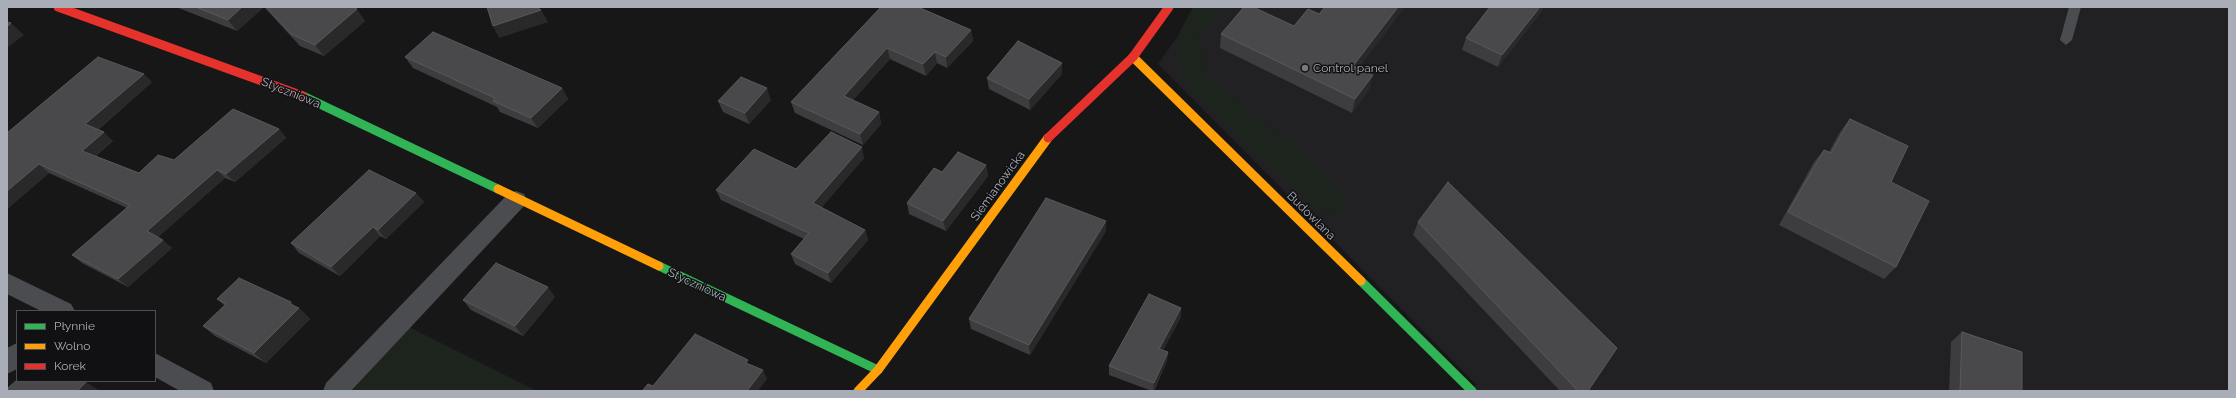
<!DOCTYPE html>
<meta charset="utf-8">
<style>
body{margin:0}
#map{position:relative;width:2236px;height:398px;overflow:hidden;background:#171717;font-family:Raleway,sans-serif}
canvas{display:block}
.frame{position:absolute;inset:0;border:8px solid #a8adb8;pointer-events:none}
.legend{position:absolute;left:16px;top:310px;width:140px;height:72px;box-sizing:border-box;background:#111113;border:1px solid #4d4f55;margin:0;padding:5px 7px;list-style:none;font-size:12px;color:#a8adb8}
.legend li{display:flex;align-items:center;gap:8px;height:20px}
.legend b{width:20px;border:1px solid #4d4f55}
</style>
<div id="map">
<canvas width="2236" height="398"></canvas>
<div class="frame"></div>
<ul class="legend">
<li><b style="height:5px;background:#30b455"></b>Płynnie</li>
<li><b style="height:5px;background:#ff9f0a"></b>Wolno</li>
<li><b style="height:5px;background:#e5322d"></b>Korek</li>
</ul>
</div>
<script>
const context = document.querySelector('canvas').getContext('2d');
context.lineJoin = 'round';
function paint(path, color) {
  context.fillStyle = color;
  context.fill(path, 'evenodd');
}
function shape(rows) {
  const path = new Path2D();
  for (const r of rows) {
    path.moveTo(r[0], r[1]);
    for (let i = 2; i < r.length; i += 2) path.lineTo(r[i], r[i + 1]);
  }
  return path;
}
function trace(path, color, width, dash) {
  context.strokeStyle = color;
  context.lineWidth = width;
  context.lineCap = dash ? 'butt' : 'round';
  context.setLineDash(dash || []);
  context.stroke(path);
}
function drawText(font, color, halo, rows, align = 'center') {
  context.font = font + ' Raleway,sans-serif';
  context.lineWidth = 3;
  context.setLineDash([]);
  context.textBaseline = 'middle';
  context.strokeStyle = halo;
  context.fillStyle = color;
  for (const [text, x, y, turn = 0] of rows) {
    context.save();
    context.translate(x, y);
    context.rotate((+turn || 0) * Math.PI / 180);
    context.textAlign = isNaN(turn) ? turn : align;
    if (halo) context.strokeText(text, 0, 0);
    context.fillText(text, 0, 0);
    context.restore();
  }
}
const built = shape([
 [1193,7,2229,7,2229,391,1464,391,1477,385,1158,64,1178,36]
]);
const green = shape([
 [1193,7,1224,7,1198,37,1208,77,1295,147,1349,203,1340,211,1319,213,1192,92,1181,73,1178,55,1178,36],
 [409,327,537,391,352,391]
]);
const lane = shape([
 [2069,7,2081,7,2072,40,2066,45,2060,40,2069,7]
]);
const street = shape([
 [516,191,524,194,527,200,524,206,351,391,323,391,326,383,508,194,516,191],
 [7,273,71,304,75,311,41,311,7,294,7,273],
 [17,343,17,369,7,374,7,348,17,343],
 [155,353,211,383,214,391,180,391,155,377,155,353]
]);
const fast = shape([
 [303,96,498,189],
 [659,266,878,370],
 [1361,281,1472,391]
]);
const slow = shape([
 [1133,57,1361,281],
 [498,189,659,266],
 [858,391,878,370,1048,138]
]);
const jam = shape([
 [58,7,303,96],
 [1048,138,1133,57,1169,7]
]);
const wall = shape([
 [176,7,352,7,365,21,324,56,300,46,264,7,237,31],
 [881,7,971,30,973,41,947,68,937,63,926,76,890,59,853,100,879,112,881,124,863,145,795,113,791,102],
 [1543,9,1498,67,1462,50,1466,38],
 [1294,26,1359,68,1373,75,1369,89,1352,113,1220,48,1221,34],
 [405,57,562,88,568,99,538,128,500,112,497,107,413,68],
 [1062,74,1030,110,989,89,987,78],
 [152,82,98,130,113,141,96,156,139,173,174,160,279,129,286,138,235,182,225,178,158,237,172,248,128,287,82,263,72,255,127,208,49,173,7,209,7,133],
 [771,100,749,124,723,112,718,101],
 [1850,119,1891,182,1896,267,1884,279,1779,225,1814,162,1824,150,1829,152,1840,132],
 [864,158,821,208,865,230,868,240,831,283,795,264,791,254,804,239,721,200,716,190,796,169],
 [986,165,988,176,946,231,909,214,907,203],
 [416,193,424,202,386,239,380,236,340,276,299,253,291,243],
 [1418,222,1588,391,1560,391,1413,235],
 [1106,231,1030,355,971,329,969,319],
 [555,297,523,336,471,310,463,300],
 [217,299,296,307,299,308,310,319,266,363,215,336,203,326,225,306],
 [1181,317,1163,350,1168,352,1167,361,1154,391,1152,391,1109,375,1109,366],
 [1962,332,2022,391,1949,391,1951,342]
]);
const shadedWall = shape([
 [242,7,264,7,237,31,228,20],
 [1398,7,1405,7,1350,80,1353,66],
 [1540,7,1544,7,1498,67,1502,55],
 [357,9,365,21,324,56,315,45],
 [541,10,548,22,499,38,493,26],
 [11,23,24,35,7,48,7,27],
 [971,30,973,41,947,68,946,57],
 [887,48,890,59,847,107,844,96],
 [935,52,937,63,926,76,923,64],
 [1062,63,1062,74,1030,110,1029,99],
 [144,74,152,82,94,133,85,124],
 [1373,75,1369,89,1352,113,1355,99],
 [562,88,568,99,538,128,531,118],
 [767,88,771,100,749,124,745,113],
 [879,112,881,124,863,145,860,134],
 [279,129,286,138,235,182,226,174],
 [104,132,113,141,92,159,82,151],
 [862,147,864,158,816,214,813,203],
 [39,164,49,173,7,209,7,191],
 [986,165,988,176,946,231,943,221],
 [217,170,225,178,156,239,147,231],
 [416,193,424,202,386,239,378,230],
 [1106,221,1106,231,1030,355,1029,345],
 [373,227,380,236,340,276,331,267],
 [865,230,868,240,831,283,828,273],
 [163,240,172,248,128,287,118,279],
 [548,287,555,297,523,336,515,326],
 [291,302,298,309,299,308,310,319,266,363,254,353],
 [1181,308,1181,317,1159,358,1159,349],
 [1168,352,1167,361,1153,391,1154,383],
 [763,370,767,379,758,391,747,391],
 [86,382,100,391,77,391]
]);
const building = shape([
 [196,7,242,7,228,20,196,7],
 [266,7,352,7,357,9,315,45,291,34,266,7],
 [487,7,536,7,541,10,493,26,487,7],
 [881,7,918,7,971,30,946,57,935,52,923,64,887,48,844,96,879,112,860,134,791,102,881,7],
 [1244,7,1253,7,1294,26,1308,9,1319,14,1325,7,1398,7,1353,66,1373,75,1355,99,1221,34,1244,7],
 [1490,7,1540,7,1502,55,1466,38,1490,7],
 [7,22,11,23,7,27,7,22],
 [433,32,562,88,531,118,493,101,495,98,405,57,433,32],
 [1018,41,1062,63,1029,99,987,78,1018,41],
 [98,57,144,74,85,124,104,132,82,151,139,173,158,155,174,160,233,109,279,129,226,174,217,170,147,231,163,240,118,279,72,255,130,205,39,164,7,191,7,133,98,57],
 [741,77,767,88,745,113,718,101,741,77],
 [1850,119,1908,146,1891,182,1929,201,1896,267,1788,212,1824,150,1831,153,1850,119],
 [831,132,862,147,813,203,865,230,828,273,791,254,809,233,716,190,754,149,796,169,831,132],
 [958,152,986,165,943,221,907,203,934,168,942,172,958,152],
 [369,170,416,193,378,230,373,227,331,267,291,243,369,170],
 [1448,182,1617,348,1588,391,1578,391,1418,222,1448,182],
 [1046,198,1106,221,1029,345,969,319,1046,198],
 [496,263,548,287,515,326,463,300,496,263],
 [239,278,291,302,290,304,299,308,254,353,203,326,226,304,217,299,239,278],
 [1149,294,1181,308,1159,349,1168,352,1154,383,1109,366,1149,294],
 [1962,332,2022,352,2022,391,1960,391,1962,332],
 [695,334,748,360,746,363,763,370,747,391,642,391,648,384,653,386,695,334],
 [17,380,17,381,85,381,86,382,77,391,7,391,7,389,17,380]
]);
const markers = [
 [1305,68,4,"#757880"]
];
const poiNames = [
 ["Control panel",1313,68]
];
const streetNames = [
 ["Styczniowa",291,93,22],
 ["Siemianowicka",998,186,-54],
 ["Budowlana",1311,216,45],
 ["Styczniowa",697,285,25]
];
paint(built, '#212123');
paint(green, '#1d241e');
paint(lane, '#4b4c50');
paint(street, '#4b4c50');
trace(fast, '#30b455', 9);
trace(slow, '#ff9f0a', 9);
trace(jam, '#e5322d', 9);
paint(wall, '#3d3d3f');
paint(shadedWall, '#29292a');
paint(building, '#49494c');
trace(building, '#58595d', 1);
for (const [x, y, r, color] of markers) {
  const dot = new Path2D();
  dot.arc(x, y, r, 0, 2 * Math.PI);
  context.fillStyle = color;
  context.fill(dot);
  trace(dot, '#111113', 1.5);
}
drawText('12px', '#a8adb8', '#111113', poiNames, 'left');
drawText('12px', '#a8adb8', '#111113', streetNames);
</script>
